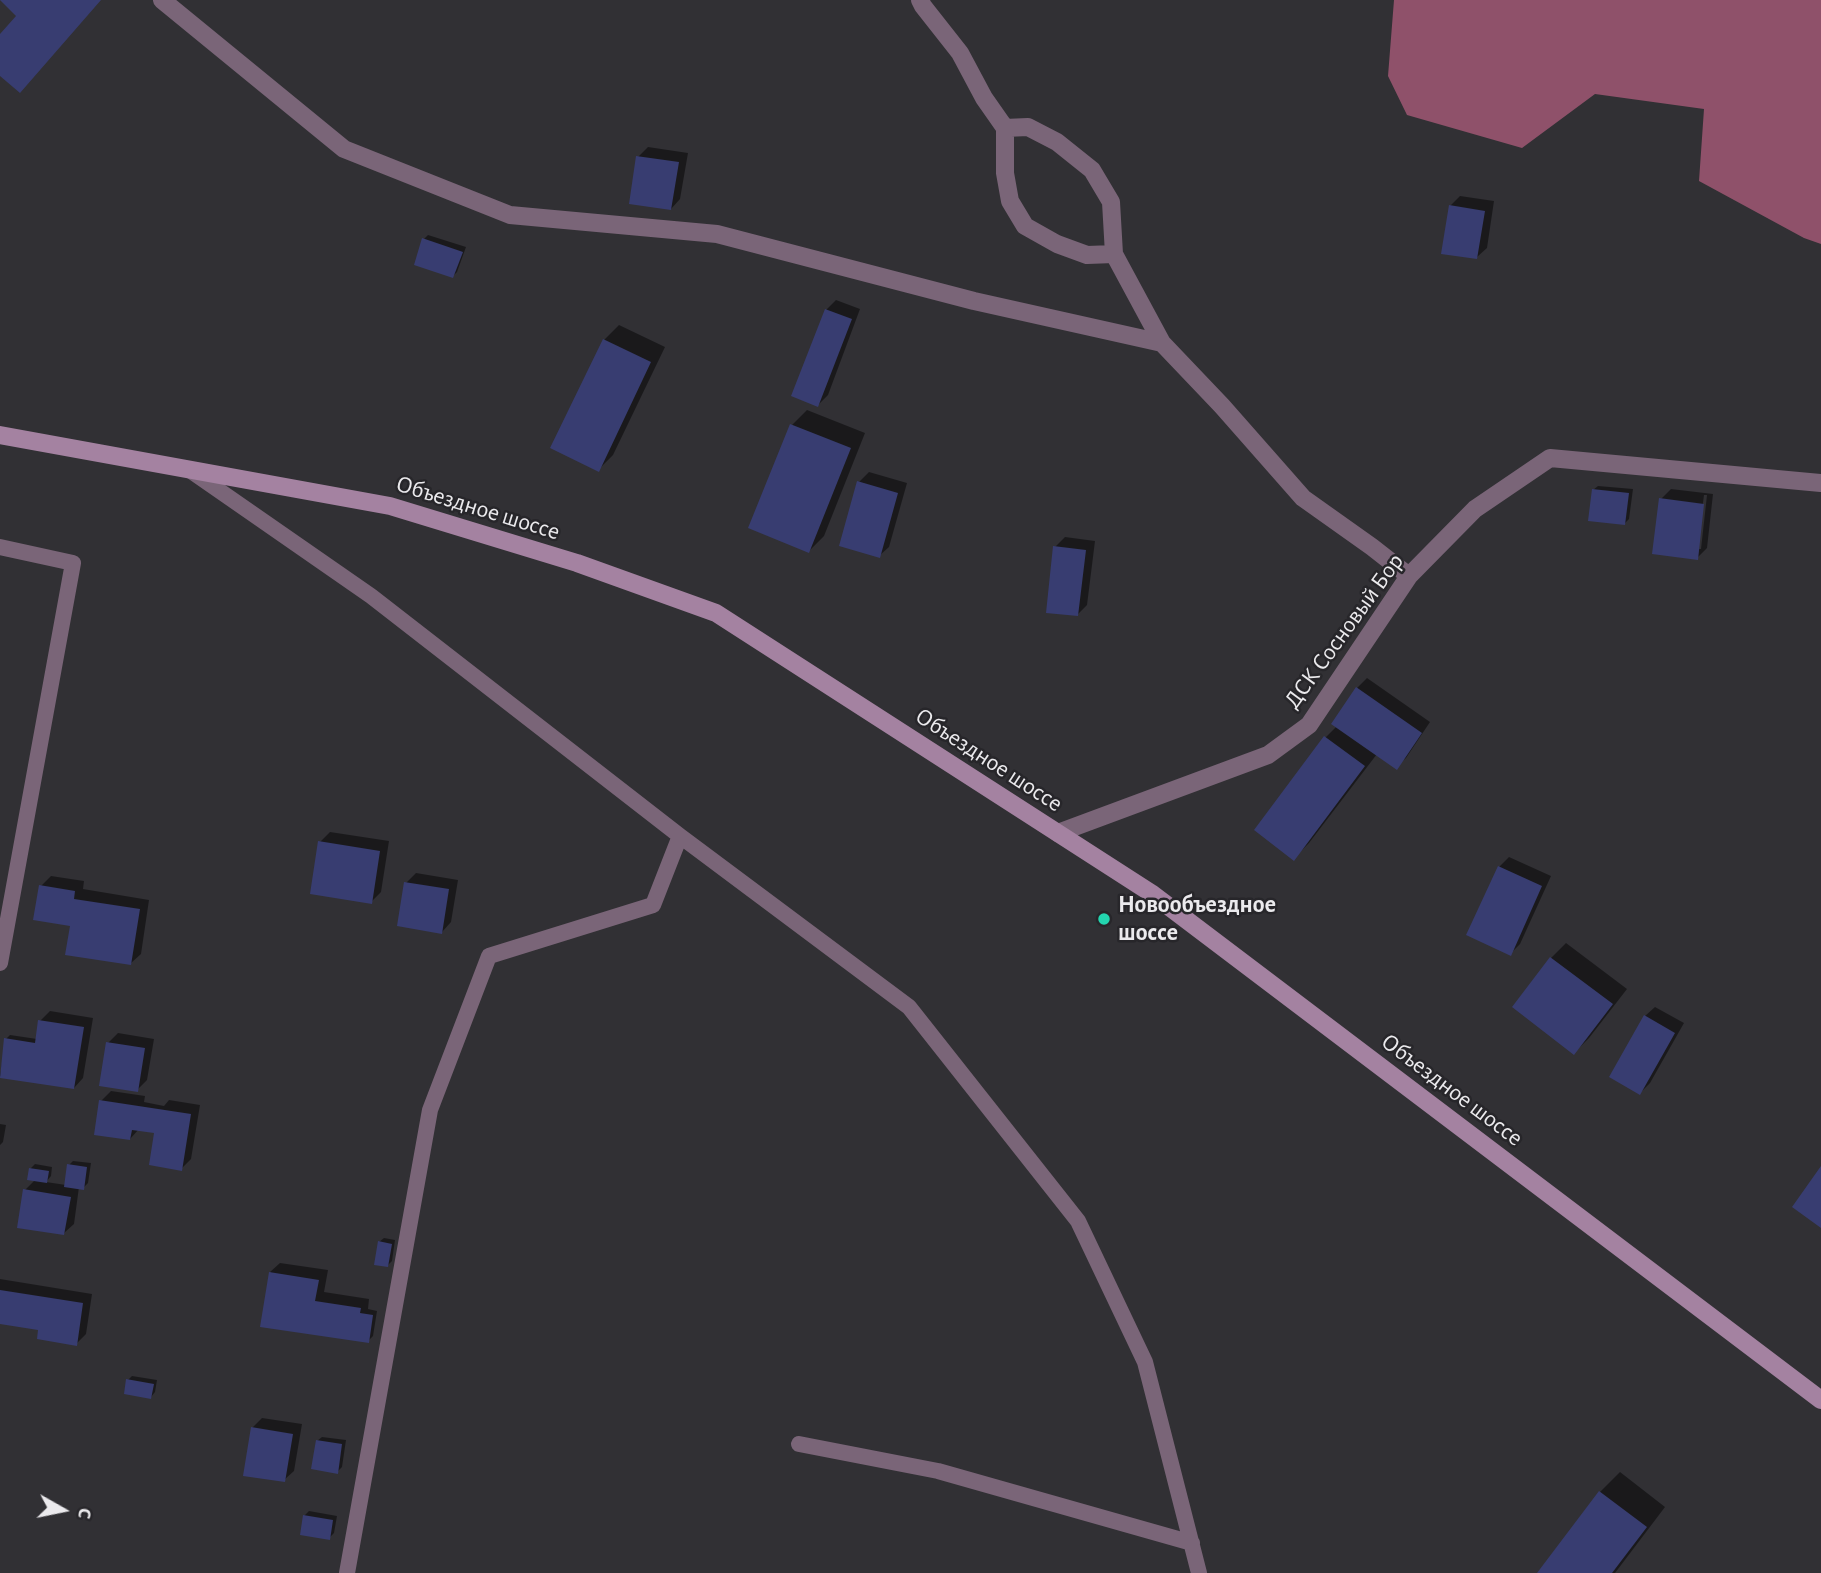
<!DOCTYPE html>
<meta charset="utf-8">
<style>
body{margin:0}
#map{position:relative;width:1821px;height:1573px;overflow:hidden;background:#313034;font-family:"Alegreya Sans",sans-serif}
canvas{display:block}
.north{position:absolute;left:28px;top:1475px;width:70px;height:70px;-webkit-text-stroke:5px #27262a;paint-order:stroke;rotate:99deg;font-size:19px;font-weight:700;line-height:28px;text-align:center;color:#ebeaed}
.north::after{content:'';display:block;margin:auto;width:24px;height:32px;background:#ebeaed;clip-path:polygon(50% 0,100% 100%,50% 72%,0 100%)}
</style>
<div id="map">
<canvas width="1821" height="1573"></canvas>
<div class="north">С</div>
</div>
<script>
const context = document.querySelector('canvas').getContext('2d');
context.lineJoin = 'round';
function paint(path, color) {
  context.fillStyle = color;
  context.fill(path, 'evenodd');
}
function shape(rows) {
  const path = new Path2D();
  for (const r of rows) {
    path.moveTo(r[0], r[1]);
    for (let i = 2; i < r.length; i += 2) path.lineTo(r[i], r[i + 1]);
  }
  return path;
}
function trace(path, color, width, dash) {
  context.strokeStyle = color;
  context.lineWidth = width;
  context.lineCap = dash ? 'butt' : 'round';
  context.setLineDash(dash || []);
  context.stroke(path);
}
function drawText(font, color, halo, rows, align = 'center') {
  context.font = font + ' "Alegreya Sans",sans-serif';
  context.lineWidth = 5;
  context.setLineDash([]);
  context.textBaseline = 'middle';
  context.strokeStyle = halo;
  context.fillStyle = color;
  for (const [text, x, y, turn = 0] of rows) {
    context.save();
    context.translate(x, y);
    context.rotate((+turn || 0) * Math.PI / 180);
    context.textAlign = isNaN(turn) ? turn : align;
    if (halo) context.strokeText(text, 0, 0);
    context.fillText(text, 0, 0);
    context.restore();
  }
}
const forest = shape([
 [1394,0,1821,0,1821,244,1804,238,1699,181,1704,109,1595,94,1522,148,1407,115,1388,76]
]);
const shadow = shape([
 [648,147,688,153,680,199,671,209,638,157],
 [1460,196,1494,201,1487,248,1477,257,1450,206],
 [428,235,466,247,457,272,453,276,424,239],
 [836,300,860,309,828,395,818,405,826,310],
 [619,325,665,347,613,455,598,470,604,340],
 [807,410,865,433,824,536,809,551,792,425],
 [869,472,907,483,889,547,879,556,859,482],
 [1598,486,1633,489,1629,519,1624,524,1593,490],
 [1671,489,1713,494,1707,548,1697,558,1661,499],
 [1704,495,1707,495,1701,549,1697,549],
 [1065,537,1095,541,1087,605,1077,615,1055,547],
 [1367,678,1430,722,1406,758,1396,767,1377,754,1309,843,1294,858,1256,830,1326,737,1337,726,1357,688],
 [330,832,389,841,381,892,371,902,320,842],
 [1509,857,1551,876,1520,944,1510,954,1499,867],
 [416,873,458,880,451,922,442,932,406,883],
 [51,876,84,881,83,889,149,900,141,954,131,963,72,925,41,886],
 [1566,943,1627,989,1589,1038,1574,1053,1514,1007,1551,958],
 [1655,1007,1684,1023,1650,1083,1640,1093,1645,1016],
 [50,1011,93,1018,83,1078,74,1088,0,1076,6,1039,10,1035,37,1039,40,1021],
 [118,1033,154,1039,147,1080,137,1090,108,1043],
 [111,1091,145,1096,144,1102,164,1106,169,1100,200,1105,191,1159,181,1169,156,1132,139,1129,130,1139,101,1101],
 [0,1124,6,1125,3,1142,0,1145],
 [73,1161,91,1163,88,1183,83,1188,79,1187,74,1224,64,1233,25,1190,36,1179,30,1169,35,1164,52,1167,51,1176,46,1182,66,1185,69,1165],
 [384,1238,395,1240,392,1261,388,1265,379,1242],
 [280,1263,328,1270,324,1292,369,1299,368,1309,377,1311,373,1336,368,1341,270,1272],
 [0,1279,92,1294,86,1334,76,1344,40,1328,0,1322],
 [132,1376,157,1380,155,1392,151,1397,128,1380],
 [262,1418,302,1424,294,1471,284,1480,252,1428],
 [322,1437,346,1440,342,1467,337,1472,317,1441],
 [1620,1472,1665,1507,1615,1573,1539,1573,1600,1492],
 [309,1511,337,1516,334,1533,329,1538,304,1516]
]);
const building = shape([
 [0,0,101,0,20,93,0,76,0,34,16,16],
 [636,156,679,162,671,210,629,204],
 [1449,205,1485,211,1477,259,1441,254],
 [422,238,463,252,453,278,414,265],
 [825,309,852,319,818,407,791,396],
 [603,339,651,362,599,472,550,448],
 [790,424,851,448,809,553,748,528],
 [857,481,898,493,880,558,839,546],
 [1592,489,1629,493,1625,525,1588,521],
 [1659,498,1704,504,1698,560,1652,554],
 [1053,546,1086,550,1078,616,1046,613],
 [1356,687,1422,733,1397,770,1331,724],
 [1324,736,1365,766,1294,861,1254,830],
 [318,841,380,851,372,904,310,894],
 [1498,866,1542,886,1511,956,1466,935],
 [404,882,449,889,442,934,397,926],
 [39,885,75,891,74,899,140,909,131,965,65,955,70,926,33,920],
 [1550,957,1613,1004,1574,1055,1512,1007],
 [1644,1015,1675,1033,1640,1095,1609,1077],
 [38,1020,84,1027,74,1089,0,1078,4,1038,35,1043],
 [106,1042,145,1048,138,1092,99,1086],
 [99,1100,191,1114,182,1171,149,1165,154,1133,132,1130,130,1140,94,1135],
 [67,1164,87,1167,84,1190,64,1187],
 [1821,1166,1821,1228,1792,1207],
 [29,1168,49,1171,47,1183,27,1180],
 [23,1189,71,1197,64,1235,17,1228],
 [378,1241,392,1244,388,1267,374,1265],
 [269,1272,319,1280,315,1301,361,1308,360,1313,373,1315,369,1343,260,1327],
 [0,1290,83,1303,77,1346,37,1339,38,1330,0,1324],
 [126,1379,154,1384,151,1399,124,1394],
 [251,1427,293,1434,285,1482,243,1476],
 [316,1440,342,1444,338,1474,311,1469],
 [1599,1491,1647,1527,1612,1573,1537,1573],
 [303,1515,333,1520,330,1540,300,1535]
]);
const lane = shape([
 [191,471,371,596,680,836,909,1007,1078,1221,1145,1362,1199,1573],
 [0,547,73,563,0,963],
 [799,1444,938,1471,1192,1543],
 [347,1573,430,1110,489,956,653,905,680,836]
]);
const street = shape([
 [162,0,344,149,510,215,717,234,974,301,1162,343],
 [920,0,923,6,960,53,984,98,1005,128,1028,127,1057,142,1092,170,1111,202,1114,254,1162,343,1222,406,1303,498,1372,547,1409,576],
 [1005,128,1005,173,1010,201,1025,226,1057,244,1087,255,1114,254],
 [1058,833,1268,755,1309,725,1409,576,1475,509,1550,458,1821,483]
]);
const secondary = shape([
 [0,435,390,506,577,563,716,613,1151,893,1821,1400]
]);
const markers = [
 [1104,919,7,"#23d5af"]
];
const streetNames = [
 ["Объездное шоссе",478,508,17],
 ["ДСК Сосновый Бор",1344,631,-54],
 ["Объездное шоссе",989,760,33],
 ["Объездное шоссе",1452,1090,37]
];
const poiNames = [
 ["Новообъездное",1118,905],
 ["шоссе",1118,933]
];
paint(forest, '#8f516a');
paint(shadow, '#0007');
paint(building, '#383d71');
trace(lane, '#7a6578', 16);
trace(street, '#7a6578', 18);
trace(secondary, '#a482a1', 18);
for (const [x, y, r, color] of markers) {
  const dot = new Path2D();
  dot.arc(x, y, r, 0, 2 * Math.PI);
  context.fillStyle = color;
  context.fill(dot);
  trace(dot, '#27262a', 2.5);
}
drawText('24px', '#ebeaed', '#27262a', streetNames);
drawText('bold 24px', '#ebeaed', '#27262a', poiNames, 'left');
</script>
